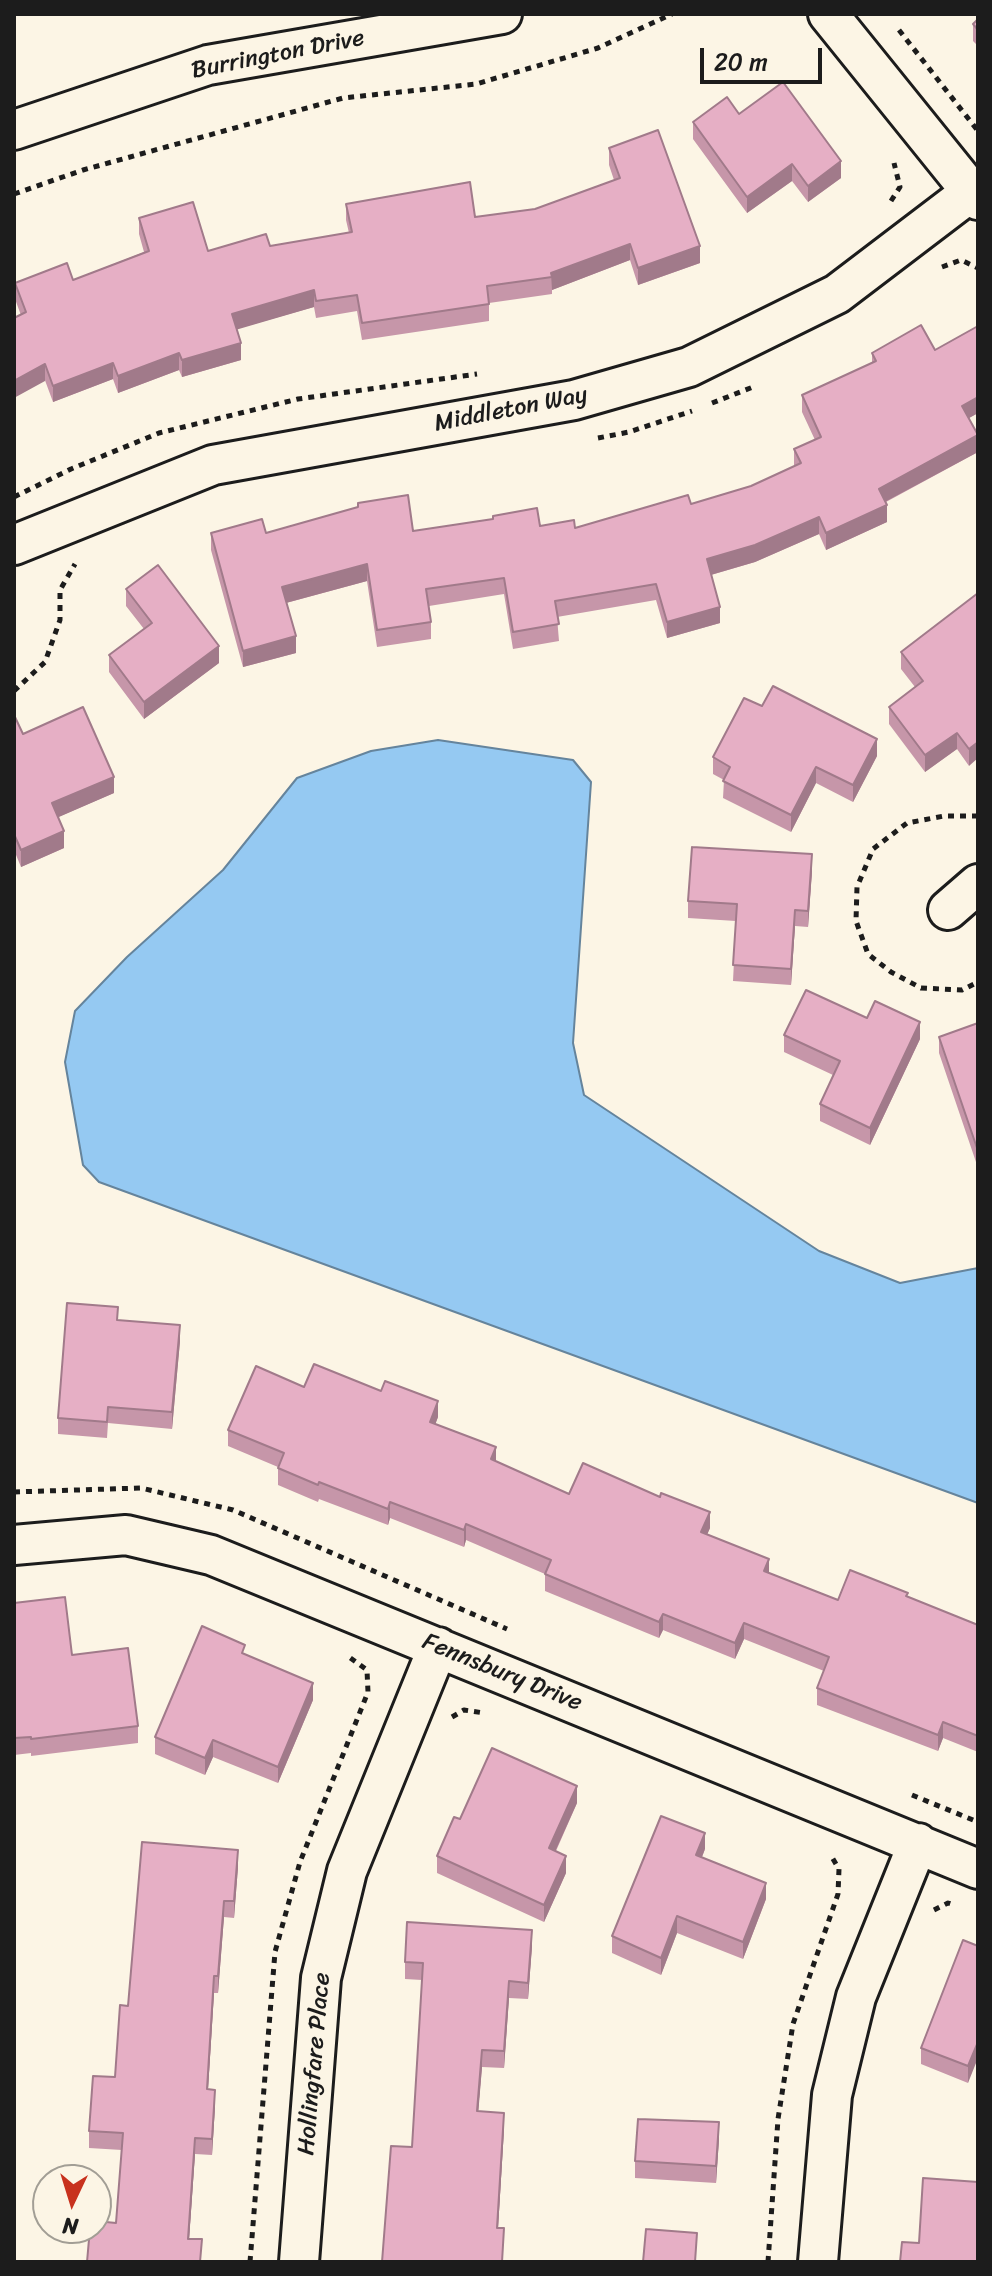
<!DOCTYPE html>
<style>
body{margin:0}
#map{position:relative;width:992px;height:2276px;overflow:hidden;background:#fcf5e5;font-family:Sriracha,sans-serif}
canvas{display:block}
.frame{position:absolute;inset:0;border:16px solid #1c1c1c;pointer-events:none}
.north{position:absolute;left:32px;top:2164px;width:80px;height:80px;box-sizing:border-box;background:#fcf5e5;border:2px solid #a29e95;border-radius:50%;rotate:184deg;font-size:22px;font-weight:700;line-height:32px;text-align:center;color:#1c1c1c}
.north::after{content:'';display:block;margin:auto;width:28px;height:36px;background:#c8321e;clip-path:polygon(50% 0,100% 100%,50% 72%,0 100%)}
.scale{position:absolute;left:700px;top:48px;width:122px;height:36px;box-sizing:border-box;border:4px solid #1c1c1c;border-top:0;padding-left:10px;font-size:24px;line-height:28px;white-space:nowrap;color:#1c1c1c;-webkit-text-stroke:6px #fcf5e5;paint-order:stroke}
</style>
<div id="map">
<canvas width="992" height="2276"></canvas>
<div class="frame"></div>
<div class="north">N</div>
<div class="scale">20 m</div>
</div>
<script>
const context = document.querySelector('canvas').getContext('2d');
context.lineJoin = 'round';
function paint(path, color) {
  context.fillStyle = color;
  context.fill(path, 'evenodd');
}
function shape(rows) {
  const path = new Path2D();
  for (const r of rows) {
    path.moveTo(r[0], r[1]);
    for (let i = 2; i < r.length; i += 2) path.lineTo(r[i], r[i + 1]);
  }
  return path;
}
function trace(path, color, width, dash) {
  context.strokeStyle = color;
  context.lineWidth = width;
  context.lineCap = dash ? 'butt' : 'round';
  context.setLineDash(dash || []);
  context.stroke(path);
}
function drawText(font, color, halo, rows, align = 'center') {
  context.font = font + ' Sriracha,sans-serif';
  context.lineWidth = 6;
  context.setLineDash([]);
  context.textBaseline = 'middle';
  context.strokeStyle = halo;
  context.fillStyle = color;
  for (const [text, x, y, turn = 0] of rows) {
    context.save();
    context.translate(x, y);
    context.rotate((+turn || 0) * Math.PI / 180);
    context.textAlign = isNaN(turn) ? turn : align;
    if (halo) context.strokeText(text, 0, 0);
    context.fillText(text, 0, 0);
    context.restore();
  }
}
const water = shape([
 [438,740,573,760,591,782,573,1043,584,1095,819,1251,900,1283,978,1268,978,1503,99,1182,83,1165,65,1062,75,1011,127,957,223,870,297,778,371,751,438,740]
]);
const path = shape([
 [899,30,978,131],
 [14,194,83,170,343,98,476,84,598,48,672,14],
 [891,201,900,187,894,163],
 [942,267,961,260,978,268],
 [712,403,753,387],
 [598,438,629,432,692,411],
 [14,497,71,469,159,433,298,399,477,374],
 [14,691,45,662,60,620,60,590,75,564],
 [978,816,944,816,907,823,873,849,857,887,856,921,868,954,891,972,921,988,962,990,978,982],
 [14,1492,141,1488,233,1510,507,1629],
 [452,1717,464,1710,484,1713],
 [912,1795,978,1822],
 [934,1910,948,1903,954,1905],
 [250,2262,275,1952,300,1862,368,1692,367,1670,349,1657],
 [768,2262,778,2119,793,2024,838,1894,839,1869,830,1854]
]);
const street = shape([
 [828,14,978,200],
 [14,130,208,65,502,14],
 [14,545,213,465,574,400,689,367,837,294,971,192],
 [948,910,978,884],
 [14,1545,126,1535,211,1555,978,1869],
 [299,2262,321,1978,347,1871,438,1647],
 [818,2262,832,2095,856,1997,918,1843]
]);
const wall = shape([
 [978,19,978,46,973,41,973,24],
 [739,114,841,178,808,202,792,181,747,213,693,139,693,122],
 [609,148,700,263,638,285,630,260,552,290,552,294,489,303,489,321,362,340,357,311,316,318,314,307,236,329,241,360,182,377,179,370,118,393,113,379,53,402,15,299,15,283,73,280,144,252,139,234,139,218,208,251,270,246,349,233,346,220,346,204,475,217,535,209,614,180,609,165],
 [935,350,978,413,969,418,978,452,886,502,887,522,826,550,819,534,755,562,711,575,720,623,667,638,656,600,557,617,559,641,513,649,504,594,429,606,431,622,431,639,377,647,367,581,286,603,296,653,243,667,211,550,211,533,266,533,358,507,358,503,413,531,540,526,575,528,691,504,751,486,794,466,794,449,815,440,802,412,802,395,872,363,872,353],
 [126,589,219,663,144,719,109,672,109,655,144,629,126,606],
 [978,593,969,766,957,749,925,772,889,724,889,707,915,687,901,669,901,652],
 [762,706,877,756,853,802,816,783,791,832,723,798,724,780,713,774,713,757],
 [14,718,23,734,114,793,58,817,64,848,21,867,14,850],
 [812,871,808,927,795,926,791,985,733,981,736,921,688,918,688,901],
 [867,1018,920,1039,870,1145,820,1121,820,1104,833,1075,784,1052,784,1035],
 [978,1023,977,1165,939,1053,939,1037],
 [118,1320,180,1341,172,1429,108,1423,107,1438,58,1434,58,1418],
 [304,1387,381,1391,438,1417,435,1424,496,1461,569,1494,710,1528,707,1534,769,1573,838,1600,908,1597,978,1625,978,1752,943,1738,938,1751,817,1705,817,1688,824,1671,744,1639,735,1659,663,1630,659,1638,545,1591,545,1574,466,1540,464,1547,390,1518,388,1525,319,1499,318,1502,278,1485,278,1467,228,1446,228,1430],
 [14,1603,72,1655,138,1726,138,1743,31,1756,31,1753,14,1755],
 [245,1655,313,1700,278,1783,213,1757,205,1775,155,1754,155,1737],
 [577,1803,556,1851,566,1873,544,1922,437,1873,437,1856,460,1819],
 [705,1849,702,1857,766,1899,743,1959,677,1933,661,1975,612,1953,612,1936],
 [238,1867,234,1918,224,1917,218,1993,214,1993,208,2089,215,2106,212,2155,195,2154,189,2239,201,2262,116,2223,122,2150,89,2148,89,2131,115,2077,128,2006],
 [532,1946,528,1999,509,1998,504,2068,482,2067,478,2112,504,2129,498,2228,504,2245,412,2147,422,1980,405,1979,405,1962],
 [978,1946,968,2083,921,2064,921,2048],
 [719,2139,716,2183,635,2178,635,2161]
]);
const shadedWall = shape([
 [841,161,841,178,808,202,808,186],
 [792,164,792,181,747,213,747,197],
 [630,244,630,260,552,290,551,273],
 [700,246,700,263,638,285,638,268],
 [314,290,314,307,232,331,232,314],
 [241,343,241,360,182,377,182,360],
 [179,353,179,370,118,393,118,376],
 [113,363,113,379,53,402,53,386],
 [45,364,45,381,14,398,14,381],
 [978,397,978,413,962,422,962,406],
 [978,435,978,452,879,505,879,489],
 [887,505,887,522,826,550,826,533],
 [819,517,819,534,755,562,707,576,707,559],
 [367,564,367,581,282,604,282,587],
 [720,607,720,623,667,638,667,622],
 [296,636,296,653,243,667,243,651],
 [219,646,219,663,144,719,144,702],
 [957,733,957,749,925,772,925,755],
 [877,739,877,756,853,802,853,785],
 [978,742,978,758,969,766,969,749],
 [816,767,816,783,791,832,791,815],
 [114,777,114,793,52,820,52,803],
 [64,831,64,848,21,867,21,850],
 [812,854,812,871,808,927,808,911],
 [795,910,795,926,791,985,791,969],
 [920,1022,920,1039,870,1145,870,1128],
 [180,1325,180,1341,172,1429,172,1412],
 [438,1401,438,1417,430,1439,430,1422],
 [496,1447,496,1464,491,1459],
 [390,1502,390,1518,388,1525,388,1509],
 [710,1512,710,1528,701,1549,701,1532],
 [466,1524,466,1540,464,1547,464,1530],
 [769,1559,769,1576,764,1571],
 [663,1614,663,1630,659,1638,659,1622],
 [744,1623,744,1639,735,1659,735,1643],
 [313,1683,313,1700,278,1783,278,1767],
 [943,1722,943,1738,938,1751,938,1735],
 [213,1740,213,1757,205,1775,205,1758],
 [577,1786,577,1803,549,1865,549,1848],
 [705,1833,705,1849,696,1872,696,1855],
 [238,1850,238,1867,234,1918,234,1901],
 [566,1856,566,1873,544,1922,544,1905],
 [766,1883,766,1899,743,1959,743,1942],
 [224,1901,224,1917,218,1993,218,1976],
 [677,1916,677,1933,661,1975,661,1958],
 [532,1930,532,1946,528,1999,528,1983],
 [214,1976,214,1993,207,2106,207,2089],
 [509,1981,509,1998,504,2068,504,2051],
 [978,2042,978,2058,968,2083,968,2066],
 [482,2050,482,2067,477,2128,477,2111],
 [215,2090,215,2106,212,2155,212,2139],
 [504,2113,504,2129,497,2245,497,2228],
 [719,2122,719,2139,716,2183,716,2166],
 [195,2138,195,2154,188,2255,188,2239]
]);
const building = shape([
 [978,19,978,30,973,24,978,19],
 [783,82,841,161,808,186,792,164,747,197,693,122,727,97,739,114,783,82],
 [658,130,700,246,638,268,630,244,551,273,552,277,487,286,489,304,362,323,357,295,316,301,314,290,232,314,241,343,182,360,179,353,118,376,113,363,53,386,45,364,14,381,14,318,26,312,15,283,67,263,73,280,149,251,139,218,193,202,208,251,266,234,270,246,352,232,346,204,470,182,475,217,535,209,620,178,609,148,658,130],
 [921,325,935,350,978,326,978,397,962,406,978,435,879,489,887,505,826,533,819,517,755,545,707,559,720,607,667,622,656,584,555,601,559,624,513,632,504,578,426,589,431,622,377,630,367,564,282,587,296,636,243,651,211,533,262,519,266,533,358,507,358,503,408,495,413,531,493,519,493,516,537,508,540,526,574,520,575,528,688,495,691,504,751,486,801,463,794,449,821,437,802,395,876,361,872,353,921,325],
 [158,565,219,646,144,702,109,655,152,623,126,589,158,565],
 [978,593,978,742,969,749,957,733,925,755,889,707,923,681,901,652,978,593],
 [773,686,877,739,853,785,816,767,791,815,723,781,730,767,713,757,744,698,762,706,773,686],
 [83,707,114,777,52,803,64,831,21,850,14,834,14,718,15,717,23,734,83,707],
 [692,847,812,854,808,911,795,910,791,969,733,965,737,904,688,901,692,847],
 [806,990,867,1018,875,1001,920,1022,870,1128,820,1104,840,1061,784,1035,806,990],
 [978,1023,978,1148,977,1148,939,1037,978,1023],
 [67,1303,118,1307,117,1320,180,1325,172,1412,108,1407,107,1422,58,1418,67,1303],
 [314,1364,381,1391,385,1381,438,1401,430,1422,496,1447,491,1459,569,1494,583,1463,660,1497,661,1493,710,1512,701,1532,769,1559,764,1571,838,1600,850,1570,908,1593,906,1596,978,1625,978,1736,943,1722,938,1735,817,1688,829,1657,744,1623,735,1643,663,1614,659,1622,545,1574,551,1560,466,1524,464,1530,390,1502,388,1509,319,1482,318,1485,278,1468,284,1453,228,1430,256,1366,304,1387,314,1364],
 [65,1597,72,1655,128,1648,138,1726,31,1739,31,1737,14,1738,14,1603,65,1597],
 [202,1626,245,1645,242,1653,313,1683,278,1767,213,1740,205,1758,155,1737,202,1626],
 [492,1748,577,1786,549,1848,566,1856,544,1905,437,1856,454,1817,460,1819,492,1748],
 [661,1816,705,1833,696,1855,766,1883,743,1942,677,1916,661,1958,612,1936,661,1816],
 [142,1842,238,1850,234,1901,224,1901,218,1976,214,1976,207,2089,215,2090,212,2139,195,2138,188,2239,202,2239,200,2262,87,2262,90,2228,96,2228,96,2221,116,2223,123,2133,89,2131,93,2076,115,2077,120,2005,128,2006,142,1842],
 [407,1922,532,1930,528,1983,509,1981,504,2051,482,2050,477,2111,504,2113,497,2228,504,2228,502,2262,382,2262,391,2146,412,2147,423,1963,405,1962,407,1922],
 [963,1940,978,1946,978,2042,968,2066,921,2048,963,1940],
 [638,2119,719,2122,716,2166,635,2161,638,2119],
 [923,2178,978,2182,978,2262,900,2262,902,2242,919,2243,923,2178],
 [646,2229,697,2233,695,2262,643,2262,646,2229]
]);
const streetNames = [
 ["Burrington Drive",278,55,-11],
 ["Middleton Way",511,410,-11],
 ["Fennsbury Drive",502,1673,22],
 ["Hollingfare Place",315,2064,-85]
];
paint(water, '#95c9f2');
trace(water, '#65849c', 2);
trace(street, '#1c1c1c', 44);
trace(path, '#1c1c1c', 5, [6, 6]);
trace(street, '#fcf5e5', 38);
paint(wall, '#c696a9');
paint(shadedWall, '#a17a8a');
paint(building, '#e6afc5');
trace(building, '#a17a8a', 2);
drawText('24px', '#1c1c1c', '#fcf5e5', streetNames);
</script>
